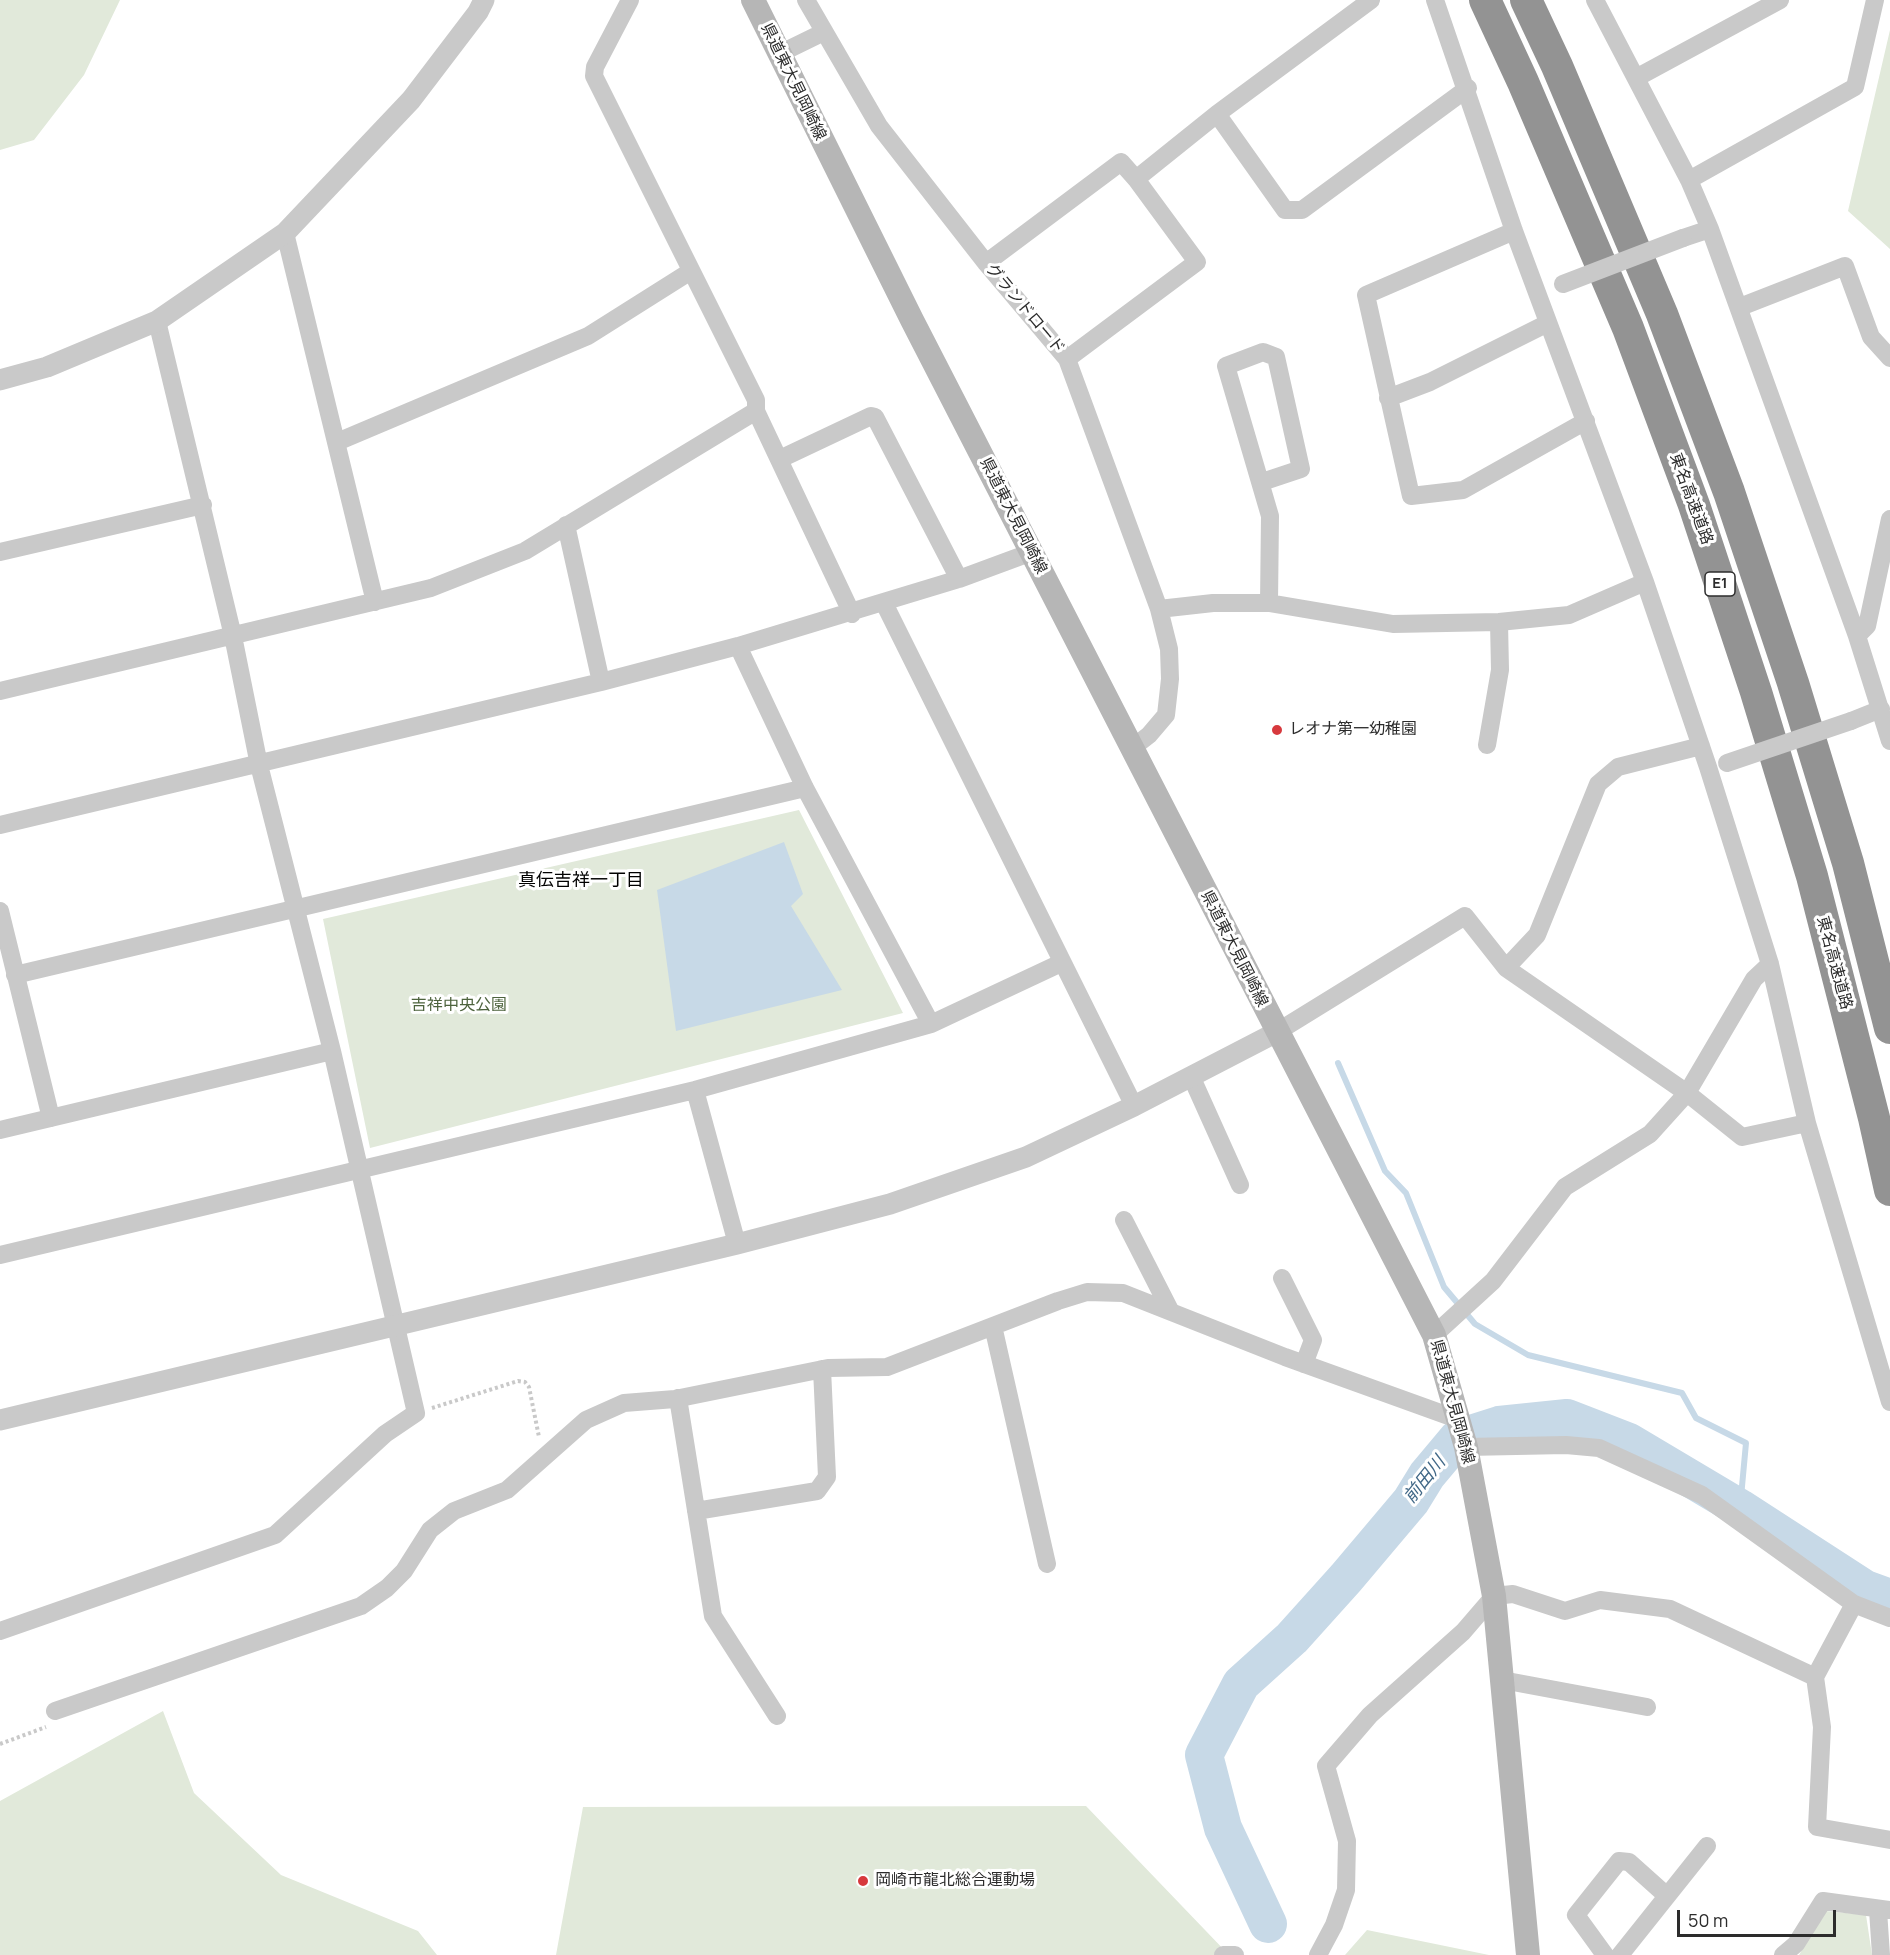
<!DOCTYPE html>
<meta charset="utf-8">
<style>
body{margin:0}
#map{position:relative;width:1890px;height:1955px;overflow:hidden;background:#fff;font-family:Manrope,sans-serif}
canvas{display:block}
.scale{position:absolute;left:1677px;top:1910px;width:159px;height:27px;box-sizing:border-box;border:3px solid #2c2c2c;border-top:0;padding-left:8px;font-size:18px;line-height:21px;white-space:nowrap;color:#2c2c2c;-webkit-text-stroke:4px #fff;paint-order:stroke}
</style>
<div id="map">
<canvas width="1890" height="1955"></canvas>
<div class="scale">50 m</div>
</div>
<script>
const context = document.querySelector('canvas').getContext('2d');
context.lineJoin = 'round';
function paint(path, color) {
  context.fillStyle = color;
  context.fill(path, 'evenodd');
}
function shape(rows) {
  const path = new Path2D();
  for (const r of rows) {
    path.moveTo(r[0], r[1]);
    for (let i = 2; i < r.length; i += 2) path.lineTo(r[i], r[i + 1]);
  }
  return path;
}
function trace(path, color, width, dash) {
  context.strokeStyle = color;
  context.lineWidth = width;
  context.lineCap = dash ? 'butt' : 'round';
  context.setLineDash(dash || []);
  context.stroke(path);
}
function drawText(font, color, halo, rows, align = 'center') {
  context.font = font + ' Manrope,"Noto Sans JP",sans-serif';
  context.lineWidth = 6;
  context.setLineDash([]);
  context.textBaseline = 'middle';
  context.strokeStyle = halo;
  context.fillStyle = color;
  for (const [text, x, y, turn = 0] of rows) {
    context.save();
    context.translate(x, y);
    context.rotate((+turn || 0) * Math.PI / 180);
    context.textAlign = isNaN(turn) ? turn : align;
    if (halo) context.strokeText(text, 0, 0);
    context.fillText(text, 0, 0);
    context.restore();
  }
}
const green = shape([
 [0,0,120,0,84,75,34,140,0,150],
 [1890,30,1890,249,1848,211],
 [799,810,903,1013,370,1148,323,919],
 [163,1711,194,1793,281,1875,418,1931,437,1955,0,1955,0,1801],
 [1086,1806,1229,1955,556,1955,583,1807],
 [1826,1911,1866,1915,1872,1955,1799,1955],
 [1367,1930,1489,1955,1345,1955]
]);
const water = shape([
 [784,842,803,894,791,906,842,990,676,1031,657,890]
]);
const stream = shape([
 [1338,1063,1385,1171,1406,1193,1444,1287,1475,1324,1528,1355,1682,1393,1696,1418,1746,1443,1740,1508]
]);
const river = shape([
 [1268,1924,1223,1828,1204,1755,1241,1684,1292,1638,1346,1578,1411,1501,1427,1475,1458,1438,1499,1425,1567,1418,1629,1442,1740,1508,1865,1589,1890,1598]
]);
const path = shape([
 [432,1408,518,1381,525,1382,529,1387,539,1437],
 [0,1744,46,1727]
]);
const minor = shape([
 [630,0,595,67,594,76,756,400,756,411,852,614],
 [806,0,879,126,986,263,1067,359,1159,609,1169,649,1170,679,1166,715,1149,735,1131,749],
 [1435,0,1514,231,1645,582,1708,767,1770,964,1807,1123,1890,1402],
 [1595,0,1689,180,1710,229,1857,636],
 [779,54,824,32],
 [1636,78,1780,0],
 [1217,114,1285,210,1302,210,1468,88],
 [1136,179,1217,114,1371,0],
 [1689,180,1855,87,1875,0],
 [1514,231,1366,295,1411,496,1463,490,1586,421],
 [285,233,375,602],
 [1683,238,1710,229],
 [986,263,1121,162,1136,179,1197,262,1067,359],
 [1740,307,1845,266,1871,337,1890,358],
 [1388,398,1430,382,1548,323],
 [337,442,588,336,691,271],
 [780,459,871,416,875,417,959,579],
 [1262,482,1301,469,1276,357,1263,352,1226,366,1270,516,1269,603],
 [1890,519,1867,626,1857,636,1890,741],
 [566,525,601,682],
 [0,552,203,505],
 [884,603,1134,1106],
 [1159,609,1213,603,1269,603,1393,624,1499,622,1569,615,1645,582],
 [738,646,805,788,931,1024],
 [0,691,431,588,525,551,756,411],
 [1851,721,1881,709],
 [1487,745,1500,670,1499,622],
 [0,825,601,682,738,646,959,579,1032,552],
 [0,911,51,1118],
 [1506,968,1537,935,1598,784,1618,767,1701,746],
 [15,975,805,788],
 [1277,1032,1465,916,1506,968,1687,1093,1742,1137,1807,1123],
 [1191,1076,1240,1185],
 [695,1090,737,1244],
 [0,1130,332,1051],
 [1124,1220,1171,1312],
 [0,1255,695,1090,931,1024,1061,963],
 [1282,1278,1313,1340,1304,1364],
 [993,1326,1047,1564],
 [1434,1335,1493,1281,1565,1187,1650,1134,1687,1093,1754,979,1770,964],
 [678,1398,713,1616,777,1716],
 [1466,1447,1566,1445,1599,1448,1702,1495,1854,1604,1890,1618],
 [696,1511,817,1491,827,1477,822,1369],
 [0,1631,275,1535,385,1434,416,1413,332,1051,259,765,233,636,157,321],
 [1815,1677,1822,1727,1817,1827,1890,1840],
 [1502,1680,1647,1707],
 [55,1711,361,1606,387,1588,404,1571,430,1530,454,1511,507,1490,586,1420,624,1403,675,1399,828,1368,887,1367,1058,1301,1087,1292,1123,1293,1285,1357,1457,1419],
 [1878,1910,1881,1955],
 [1223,1955,1235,1955],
 [1318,1955,1334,1925,1346,1890,1347,1841,1326,1766,1370,1715,1463,1632,1494,1596,1513,1594,1565,1611,1600,1600,1670,1609,1815,1677,1854,1604],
 [1605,1955,1576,1915,1619,1861,1629,1862,1667,1896],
 [1620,1955,1707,1846],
 [1783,1955,1796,1944,1823,1901,1890,1910]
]);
const tertiary = shape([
 [0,380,47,367,157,321,285,233,411,100,478,12,484,0],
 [0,1420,737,1244,890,1204,1026,1157,1134,1106,1277,1032]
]);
const secondary = shape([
 [753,0,912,320,1434,1335,1466,1447,1494,1596,1528,1955]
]);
const motorway = shape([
 [1485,0,1523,82,1628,328,1694,505,1756,692,1812,876,1874,1118,1890,1190],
 [1526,0,1557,66,1662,314,1729,492,1793,683,1848,863,1890,1028]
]);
const minorBridge = shape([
 [1563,284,1683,238],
 [1727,763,1851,721]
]);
const markers = [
 [1277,730,6,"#d7393d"],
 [863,1881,6,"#d7393d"]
];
const shields = [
 [1720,584,30]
];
const shieldNames = [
 ["E1",1720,584]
];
const streetNames = [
 ["県道東大見岡崎線",793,82,64],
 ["グランドロード",1025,309,50],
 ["東名高速道路",1691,499,70],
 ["県道東大見岡崎線",1013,516,63],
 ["県道東大見岡崎線",1234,949,63],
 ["東名高速道路",1834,963,75],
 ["県道東大見岡崎線",1452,1402,75]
];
const poiNames = [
 ["レオナ第一幼稚園",1289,730],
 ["岡崎市龍北総合運動場",875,1881]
];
const parkNames = [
 ["吉祥中央公園",459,1006]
];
const neighbourhoodNames = [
 ["真伝吉祥一丁目",581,881]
];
const waterNames = [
 ["前田川",1425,1480,-51]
];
paint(green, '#e1e9da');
paint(water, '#c7d9e7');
trace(stream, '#c7d9e7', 6);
trace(river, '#c7d9e7', 38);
trace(path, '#c9c9c9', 4, [3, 3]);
trace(minor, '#c9c9c9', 18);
trace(tertiary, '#c9c9c9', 21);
trace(secondary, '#b6b6b6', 24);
trace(motorway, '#939393', 32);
trace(minorBridge, '#c9c9c9', 18);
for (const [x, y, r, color] of markers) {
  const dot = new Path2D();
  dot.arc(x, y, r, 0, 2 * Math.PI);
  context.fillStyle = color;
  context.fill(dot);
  trace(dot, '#fff', 2);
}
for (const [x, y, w] of shields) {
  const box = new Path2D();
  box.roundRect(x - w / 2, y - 12, w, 24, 4.5);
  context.fillStyle = '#fff';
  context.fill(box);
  trace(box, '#2c2c2c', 1.5);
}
drawText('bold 15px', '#2c2c2c', null, shieldNames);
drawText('16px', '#2c2c2c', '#fff', streetNames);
drawText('16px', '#2c2c2c', '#fff', poiNames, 'left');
drawText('16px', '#4d633d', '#fff', parkNames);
drawText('18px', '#000', '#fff', neighbourhoodNames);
drawText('italic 18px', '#416887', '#fff', waterNames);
</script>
